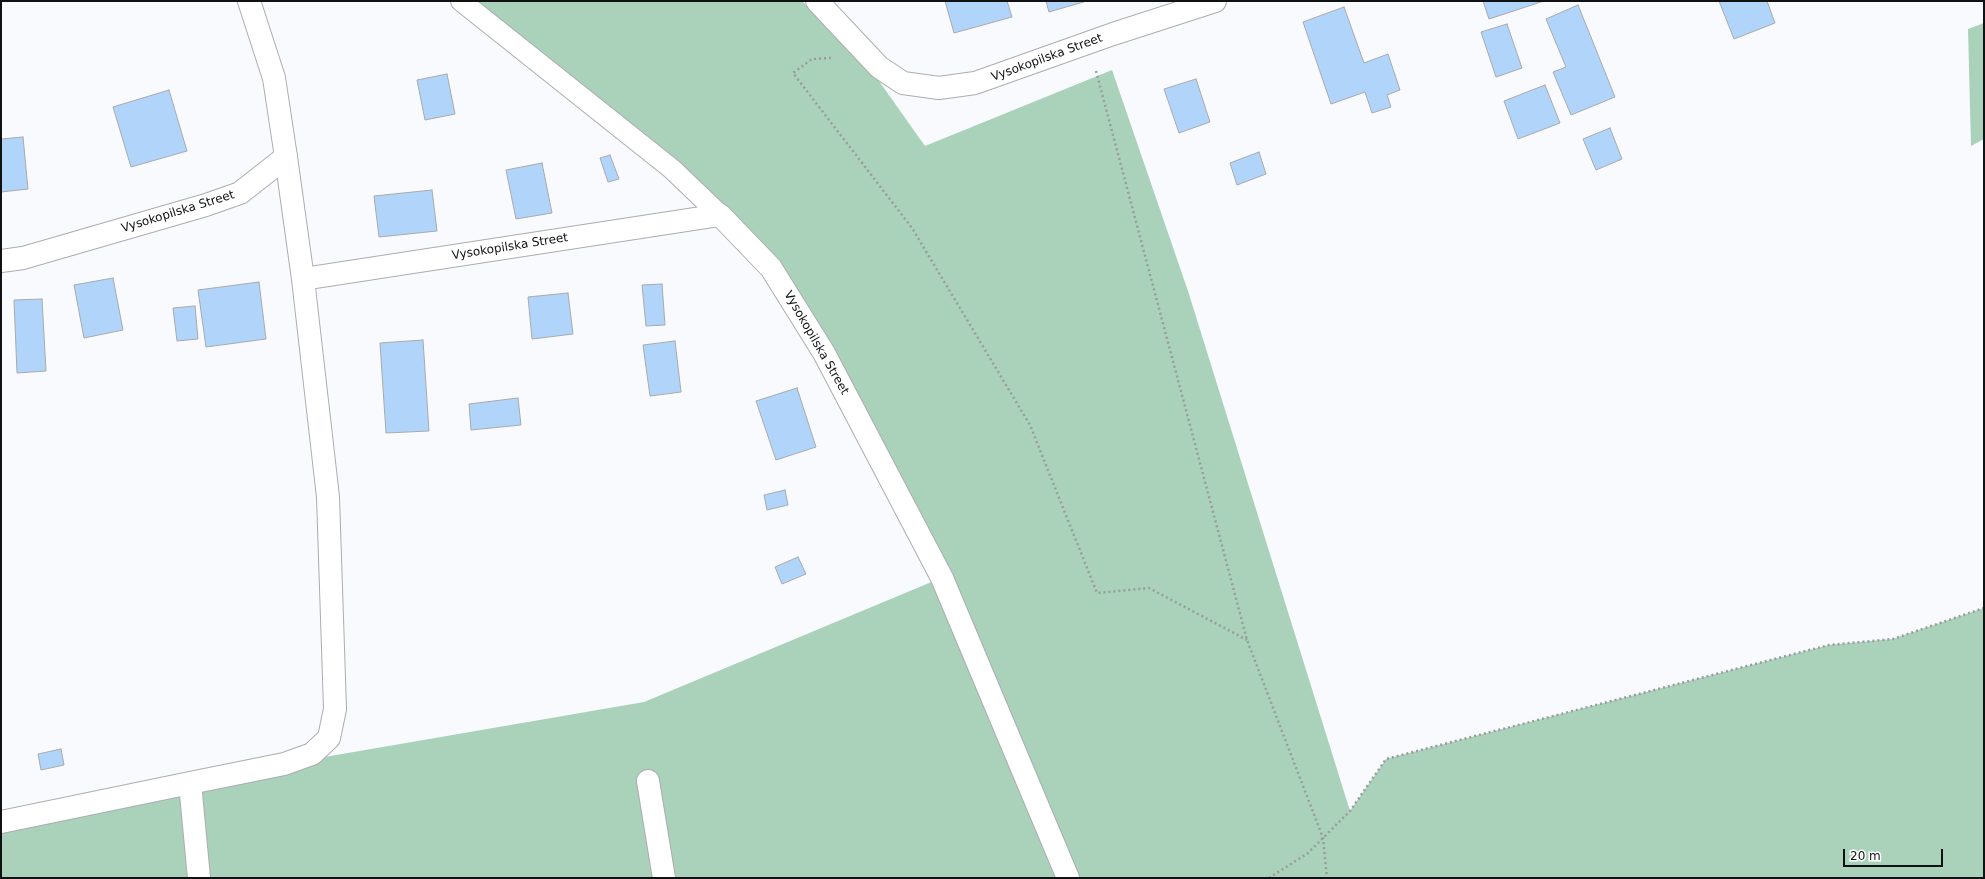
<!DOCTYPE html>
<style>
body{margin:0}
#map{position:relative;width:1985px;height:879px;overflow:hidden;background:#f8fafd;font-family:"DejaVu Sans",sans-serif}
canvas{display:block}
.frame{position:absolute;inset:0;border:2px solid #101112;pointer-events:none}
.scale{position:absolute;left:1843px;top:849px;width:100px;height:18px;box-sizing:border-box;border:2px solid #101112;border-top:0;padding-left:5px;font-size:12px;line-height:14px;white-space:nowrap;color:#101112;-webkit-text-stroke:3px #fff;paint-order:stroke}
</style>
<div id="map">
<canvas width="1985" height="879"></canvas>
<div class="frame"></div>
<div class="scale">20 m</div>
</div>
<script>
const context = document.querySelector('canvas').getContext('2d');
context.lineJoin = 'round';
function paint(path, color) {
  context.fillStyle = color;
  context.fill(path, 'evenodd');
}
function shape(rows) {
  const path = new Path2D();
  for (const r of rows) {
    path.moveTo(r[0], r[1]);
    for (let i = 2; i < r.length; i += 2) path.lineTo(r[i], r[i + 1]);
  }
  return path;
}
function trace(path, color, width, dash) {
  context.strokeStyle = color;
  context.lineWidth = width;
  context.lineCap = dash ? 'butt' : 'round';
  context.setLineDash(dash || []);
  context.stroke(path);
}
function drawText(font, color, halo, rows, align = 'center') {
  context.font = font + ' "DejaVu Sans",sans-serif';
  context.lineWidth = 3;
  context.setLineDash([]);
  context.textBaseline = 'middle';
  context.strokeStyle = halo;
  context.fillStyle = color;
  for (const [text, x, y, turn = 0] of rows) {
    context.save();
    context.translate(x, y);
    context.rotate((+turn || 0) * Math.PI / 180);
    context.textAlign = isNaN(turn) ? turn : align;
    if (halo) context.strokeText(text, 0, 0);
    context.fillText(text, 0, 0);
    context.restore();
  }
}
const green = shape([
 [461,1,802,1,874,74,925,146,1112,70,1188,291,1350,811,1386,759,1829,645,1893,639,1984,608,1984,878,1,878,1,822,284,764,644,702,941,578,824,353,720,215],
 [1984,23,1984,139,1971,146,1968,29]
]);
const building = shape([
 [945,1,1007,1,1012,17,954,33,945,1],
 [1046,1,1087,1,1049,12,1046,1],
 [1483,1,1544,1,1489,19,1483,1],
 [1719,1,1767,1,1775,23,1734,39,1719,1],
 [1578,5,1615,97,1571,115,1553,72,1566,67,1546,19,1578,5],
 [1344,7,1364,63,1388,54,1400,90,1387,95,1391,107,1372,113,1365,92,1331,104,1303,22,1344,7],
 [1507,24,1522,68,1496,77,1481,32,1507,24],
 [447,74,455,114,425,120,417,80,447,74],
 [1196,79,1210,122,1179,133,1164,89,1196,79],
 [1545,85,1560,123,1518,139,1504,101,1545,85],
 [169,90,187,151,131,167,113,107,169,90],
 [1610,128,1622,159,1596,170,1583,139,1610,128],
 [23,137,28,189,1,192,1,139,23,137],
 [1259,152,1266,174,1237,185,1230,163,1259,152],
 [610,155,619,179,608,182,600,158,610,155],
 [542,163,552,213,516,219,506,170,542,163],
 [432,190,437,231,379,237,374,196,432,190],
 [113,278,123,330,84,338,74,285,113,278],
 [259,282,266,339,206,347,198,290,259,282],
 [662,284,665,325,646,326,642,285,662,284],
 [568,293,573,334,532,339,528,297,568,293],
 [42,299,46,371,17,373,14,300,42,299],
 [195,306,198,339,177,341,173,308,195,306],
 [423,340,429,431,386,433,380,343,423,340],
 [675,341,681,392,650,396,643,345,675,341],
 [797,388,816,447,776,460,756,401,797,388],
 [518,398,521,425,471,430,469,404,518,398],
 [785,490,788,505,767,510,764,495,785,490],
 [798,557,806,574,782,584,775,567,798,557],
 [61,749,64,765,41,770,38,754,61,749]
]);
const path = shape([
 [831,58,812,59,793,73,912,228,1030,425,1097,593,1149,588,1247,640],
 [1096,71,1247,640,1323,838,1327,878],
 [1269,878,1308,853,1350,811,1386,759,1829,645,1893,639,1984,608]
]);
const service = shape([
 [461,1,672,169,720,215]
]);
const minor = shape([
 [817,1,879,67,903,83,939,88,975,83,1113,34,1215,1],
 [303,279,720,215,771,268,824,353,942,578,1068,878],
 [648,781,664,878],
 [1,822,190,783],
 [199,878,190,783,284,764,312,754,329,738,335,709,328,497,303,279,286,157]
]);
const tertiary = shape([
 [1,261,23,258,206,205,240,193,286,157,274,78,249,1]
]);
const streetNames = [
 ["Vysokopilska Street",1047,58,-20],
 ["Vysokopilska Street",178,212,-17],
 ["Vysokopilska Street",510,247,-9],
 ["Vysokopilska Street",816,343,60]
];
paint(green, '#aad2ba');
paint(building, '#b1d4fb');
trace(building, '#a8aaad', 1);
trace(service, '#abadb0', 22);
trace(minor, '#abadb0', 24);
trace(tertiary, '#abadb0', 24);
trace(path, '#999b9d', 2.5, [2, 3]);
trace(service, '#fff', 20);
trace(minor, '#fff', 22);
trace(tertiary, '#fff', 22);
drawText('12px', '#101112', '#fff', streetNames);
</script>
